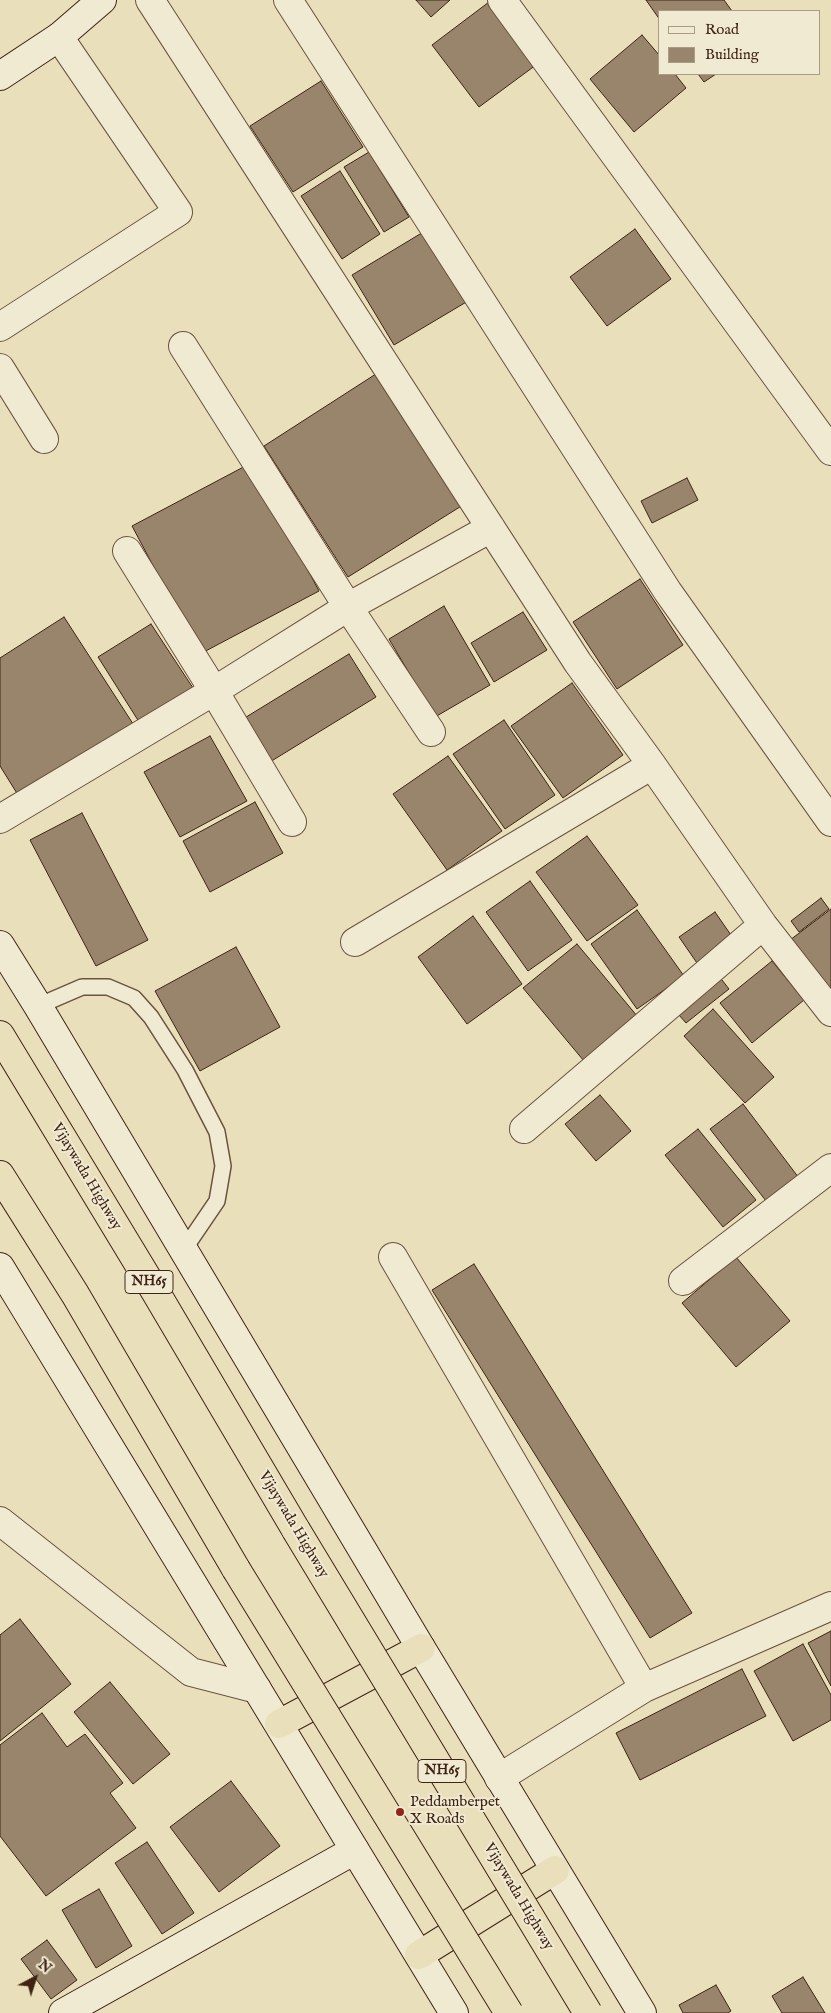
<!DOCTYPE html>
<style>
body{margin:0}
#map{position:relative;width:831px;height:2013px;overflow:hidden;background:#eadfbb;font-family:"IM FELL English",serif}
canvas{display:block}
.legend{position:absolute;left:658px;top:10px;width:162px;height:65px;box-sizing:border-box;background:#f1ead3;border:1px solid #aa9b87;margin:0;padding:6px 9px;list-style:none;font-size:15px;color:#3f2416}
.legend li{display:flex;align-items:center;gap:10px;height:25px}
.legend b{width:25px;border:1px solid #aa9b87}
.north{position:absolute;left:10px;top:1953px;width:50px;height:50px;-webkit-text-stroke:4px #f1ead3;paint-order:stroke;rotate:40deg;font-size:14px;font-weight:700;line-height:20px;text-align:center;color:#3f2416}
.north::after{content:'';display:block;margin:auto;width:18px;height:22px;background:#3f2416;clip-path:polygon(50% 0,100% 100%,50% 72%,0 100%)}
</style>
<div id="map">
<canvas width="831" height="2013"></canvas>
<ul class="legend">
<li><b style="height:6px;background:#f1ead3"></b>Road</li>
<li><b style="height:14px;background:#98856c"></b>Building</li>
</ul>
<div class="north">N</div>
</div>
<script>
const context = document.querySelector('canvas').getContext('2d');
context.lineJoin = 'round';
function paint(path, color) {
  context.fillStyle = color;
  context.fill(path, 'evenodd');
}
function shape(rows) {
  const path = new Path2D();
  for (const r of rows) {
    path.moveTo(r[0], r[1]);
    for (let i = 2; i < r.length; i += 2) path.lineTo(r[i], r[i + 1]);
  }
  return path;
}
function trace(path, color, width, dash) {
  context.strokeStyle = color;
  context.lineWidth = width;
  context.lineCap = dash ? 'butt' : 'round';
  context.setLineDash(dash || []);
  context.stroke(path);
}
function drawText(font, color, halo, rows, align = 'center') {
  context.font = font + ' "IM FELL English",serif';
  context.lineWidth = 4;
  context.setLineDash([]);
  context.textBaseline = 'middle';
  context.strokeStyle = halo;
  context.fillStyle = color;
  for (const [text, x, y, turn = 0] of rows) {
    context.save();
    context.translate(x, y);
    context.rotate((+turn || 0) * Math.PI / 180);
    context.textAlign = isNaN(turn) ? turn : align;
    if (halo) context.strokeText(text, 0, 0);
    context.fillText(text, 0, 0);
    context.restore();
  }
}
const building = shape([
 [416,0,450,0,431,17,416,0],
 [646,0,724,0,732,11,660,11,660,20,646,0],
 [489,2,536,65,479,107,432,45,489,2],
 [642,35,660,56,660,74,675,74,686,88,634,132,590,79,642,35],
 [698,74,716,74,704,82,698,74],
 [321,81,363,147,293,192,250,126,321,81],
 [369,152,409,217,384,232,344,167,369,152],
 [340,171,380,234,342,259,301,196,340,171],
 [635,229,671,279,607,326,570,277,635,229],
 [425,231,468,301,394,345,352,275,425,231],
 [379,372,463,505,348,577,264,446,379,372],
 [251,463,319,591,200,654,132,526,251,463],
 [687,478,698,500,652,523,641,501,687,478],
 [640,579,683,645,617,689,573,622,640,579],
 [444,606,490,685,435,717,389,639,444,606],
 [523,612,547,650,494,682,471,643,523,612],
 [64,617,137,730,23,803,0,766,0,658,64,617],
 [151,624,195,691,141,725,98,657,151,624],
 [349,654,376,697,265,765,238,722,349,654],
 [572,683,623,755,563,798,511,726,572,683],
 [504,720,555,795,505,829,453,754,504,720],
 [210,736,247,801,180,837,144,772,210,736],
 [448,756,502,831,447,870,393,794,448,756],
 [255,802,283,853,210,892,183,841,255,802],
 [82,813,148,940,96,966,30,840,82,813],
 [587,836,638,905,587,941,536,872,587,836],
 [530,881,572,940,528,971,486,912,530,881],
 [821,898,829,909,799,932,791,921,821,898],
 [831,909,831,993,790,940,831,909],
 [637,910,684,976,637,1009,591,944,637,910],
 [715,912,733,938,697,963,679,937,715,912],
 [473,916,522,984,467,1024,418,957,473,916],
 [577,944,643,1023,589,1067,523,988,577,944],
 [236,947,280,1027,200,1071,155,991,236,947],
 [772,961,804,1000,752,1043,720,1003,772,961],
 [715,971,729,989,686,1023,671,1006,715,971],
 [713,1009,774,1077,745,1103,684,1036,713,1009],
 [600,1095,631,1131,596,1161,565,1124,600,1095],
 [743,1104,802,1182,770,1206,710,1129,743,1104],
 [698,1129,756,1200,723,1227,665,1155,698,1129],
 [736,1257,790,1321,736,1367,682,1303,736,1257],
 [474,1264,692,1613,650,1638,432,1290,474,1264],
 [20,1619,71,1684,0,1741,0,1635,20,1619],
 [831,1631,831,1686,808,1643,831,1631],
 [803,1644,831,1695,831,1720,793,1741,754,1671,803,1644],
 [742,1669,766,1716,640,1780,616,1733,742,1669],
 [110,1682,170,1754,133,1784,74,1712,110,1682],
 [42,1713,67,1747,85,1734,123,1783,110,1793,136,1828,46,1896,0,1836,0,1745,42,1713],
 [231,1781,280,1846,219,1892,170,1827,231,1781],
 [147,1842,194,1913,162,1934,115,1863,147,1842],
 [99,1889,132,1946,96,1968,62,1910,99,1889],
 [47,1940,77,1980,51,1999,21,1959,47,1940],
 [803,1977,825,2013,782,2013,772,1996,803,1977],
 [716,1985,731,2011,728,2013,683,2013,679,2005,716,1985]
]);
const lane = shape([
 [38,1006,82,987,108,987,134,998,151,1017,185,1070,217,1132,223,1166,217,1201,183,1251]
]);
const street = shape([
 [150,0,578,663,652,765,763,925,831,1012],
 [288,0,668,592,831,822],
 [502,0,831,451],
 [0,327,178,212,59,37],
 [183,346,348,607,431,732],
 [0,368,44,439],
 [127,551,214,691,292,822],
 [0,819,214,691,348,607,491,528],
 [355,942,652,765],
 [524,1129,763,925],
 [393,1257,644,1688],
 [683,1281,831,1168],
 [0,1521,191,1672,257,1689],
 [499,1778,644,1688,831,1606]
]);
const secondary = shape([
 [0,76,59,37,102,0],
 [0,945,38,1006,421,1648,642,2013],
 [0,1267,454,2013],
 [63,2013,355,1850]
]);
const highway = shape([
 [0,1035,155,1291,296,1530],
 [0,1175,75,1294,236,1569],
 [279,1724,421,1648],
 [419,1955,555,1870]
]);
const highwayBridge = shape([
 [296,1530,588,2013],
 [236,1569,509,2013]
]);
const markers = [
 [400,1812,5,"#8f2418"]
];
const shields = [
 [149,1282,48],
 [442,1771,48]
];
const shieldNames = [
 ["NH65",149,1282],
 ["NH65",442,1771]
];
const streetNames = [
 ["Vijaywada Highway",86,1177,59],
 ["Vijaywada Highway",293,1525,59],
 ["Vijaywada Highway",518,1897,59]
];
const poiNames = [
 ["Peddamberpet",410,1803],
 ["X Roads",410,1820]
];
paint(building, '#98856c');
trace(building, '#3f2416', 1);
trace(lane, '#6a533f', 18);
trace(street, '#6a533f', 30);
trace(secondary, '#3f2416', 30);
trace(highway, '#3f2416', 30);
trace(lane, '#f1ead3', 15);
trace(street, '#f1ead3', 28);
trace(secondary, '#f1ead3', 28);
trace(highway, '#eadfbb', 28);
trace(highwayBridge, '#3f2416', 30, []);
trace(highwayBridge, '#eadfbb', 28);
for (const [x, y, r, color] of markers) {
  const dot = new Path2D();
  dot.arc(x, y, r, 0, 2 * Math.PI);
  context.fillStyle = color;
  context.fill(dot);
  trace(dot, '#f1ead3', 2);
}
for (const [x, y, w] of shields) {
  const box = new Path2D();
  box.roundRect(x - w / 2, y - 11.5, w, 23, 4);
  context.fillStyle = '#f1ead3';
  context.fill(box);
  trace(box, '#3f2416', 1);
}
drawText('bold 14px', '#3f2416', null, shieldNames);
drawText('15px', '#3f2416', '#f1ead3', streetNames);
drawText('15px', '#3f2416', '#f1ead3', poiNames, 'left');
</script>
